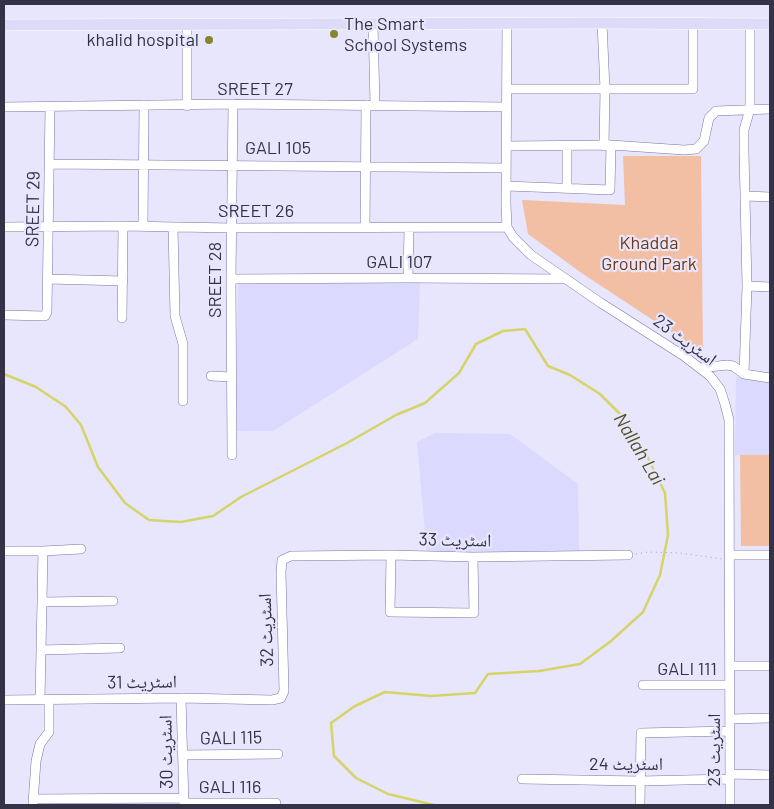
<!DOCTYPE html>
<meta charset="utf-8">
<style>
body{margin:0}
#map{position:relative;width:774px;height:809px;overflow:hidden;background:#e7e6fc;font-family:Barlow,sans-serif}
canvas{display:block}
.frame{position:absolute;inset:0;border:5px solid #343247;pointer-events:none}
</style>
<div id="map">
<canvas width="774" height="809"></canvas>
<div class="frame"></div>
</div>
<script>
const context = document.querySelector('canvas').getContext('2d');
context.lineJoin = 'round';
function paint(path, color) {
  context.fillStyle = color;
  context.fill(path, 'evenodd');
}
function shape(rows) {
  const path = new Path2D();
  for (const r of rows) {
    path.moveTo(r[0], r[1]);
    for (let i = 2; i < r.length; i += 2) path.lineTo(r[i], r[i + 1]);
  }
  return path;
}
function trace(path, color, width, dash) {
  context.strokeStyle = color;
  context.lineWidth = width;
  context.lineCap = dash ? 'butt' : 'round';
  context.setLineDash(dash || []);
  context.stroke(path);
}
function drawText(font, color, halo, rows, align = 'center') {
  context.font = font + ' Barlow,"Noto Naskh Arabic",sans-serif';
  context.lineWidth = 4.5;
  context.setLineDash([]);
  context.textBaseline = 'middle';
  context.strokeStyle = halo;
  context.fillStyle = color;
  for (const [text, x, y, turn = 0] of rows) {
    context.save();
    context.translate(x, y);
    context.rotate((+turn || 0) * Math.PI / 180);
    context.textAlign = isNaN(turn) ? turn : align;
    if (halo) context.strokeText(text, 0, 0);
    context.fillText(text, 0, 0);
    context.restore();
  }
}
const built = shape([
 [420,281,418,339,273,431,236,431,238,282],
 [736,377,770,377,770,455,735,455],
 [435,433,510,434,578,484,579,553,427,554,417,442]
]);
const green = shape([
 [623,156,701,156,703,353,583,274,528,234,522,200,625,205],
 [740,455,770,455,770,546,741,546]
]);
const stream = shape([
 [4,374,36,387,66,407,81,425,98,467,125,503,149,520,181,522,213,516,241,497,347,443,396,415,425,403,459,373,476,344,503,331,525,329,548,366,570,375,600,394,621,415,645,452,665,493,668,535,660,575,643,612,611,641,580,664,539,671,488,674,475,693,431,696,385,692,355,706,331,723,334,756,356,778,388,794,434,805]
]);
const path = shape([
 [636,554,648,552,680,553,722,559]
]);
const minor = shape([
 [373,23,375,105],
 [507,23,506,204,507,227,513,237,531,255,601,303,684,356,710,376,720,389,725,404,729,420,730,805],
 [602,23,605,89,604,146],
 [507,89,693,89,693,23],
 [187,106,187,25],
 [4,107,233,104,506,107],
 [507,146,611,145,684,150,696,149,704,141,709,118,716,111,770,109],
 [50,164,506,168],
 [506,186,610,190,611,145],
 [567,189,567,146],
 [746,196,770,197],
 [143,226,144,105],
 [4,227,123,226,232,228,507,227],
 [173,227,175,316,183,344,183,401],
 [365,228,366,105],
 [408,278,409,228],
 [48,279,123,281],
 [231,279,408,278,566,279],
 [747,286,770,287],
 [4,315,45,316,47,312,50,107],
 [122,318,123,226],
 [700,368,727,365,733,366,744,374,770,378],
 [744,374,747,286,744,151,744,130,750,109,750,24],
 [211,376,232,377],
 [232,455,231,279,233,104],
 [4,551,43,551],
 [391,555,390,612,474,613,473,557],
 [730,555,770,555],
 [42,602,113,601],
 [41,650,120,648],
 [730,666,770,666],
 [643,685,730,685],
 [181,698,184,805],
 [4,700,181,698,272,700,281,698,284,691,281,572,282,560,291,556,391,555,473,557,628,555],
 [40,700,43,551,81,549],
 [730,719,770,718],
 [183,755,278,754],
 [730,774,770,775],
 [522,779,640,781,729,779],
 [33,799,184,798],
 [33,803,36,761,40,744,49,732,49,700],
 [184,803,276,803],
 [640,805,641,733,730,731]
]);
const major = shape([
 [4,25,602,23,770,24]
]);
const markers = [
 [334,34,5,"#85852e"],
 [209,40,5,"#85852e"]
];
const poiNames = [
 ["The Smart",344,24],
 ["School Systems",344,45],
 ["khalid hospital",199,40,"right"]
];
const streetNames = [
 ["SREET 27",255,89],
 ["GALI 105",278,148],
 ["SREET 29",33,209,-89],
 ["SREET 26",256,211],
 ["GALI 107",399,262],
 ["SREET 28",215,280,-90],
 ["اسٹریٹ 23",685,340,36],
 ["اسٹریٹ 33",455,540,1],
 ["اسٹریٹ 32",266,630,-92],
 ["GALI 111",687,669],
 ["اسٹریٹ 31",142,682,-1],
 ["GALI 115",231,738,-1],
 ["اسٹریٹ 23",714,750,-90],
 ["اسٹریٹ 30",166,752,-91],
 ["اسٹریٹ 24",626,764],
 ["GALI 116",230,787]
];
const parkNames = [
 ["Khadda",649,243],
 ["Ground Park",649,264]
];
const waterNames = [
 ["Nallah Lai",639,449,59]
];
paint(built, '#dbd9fd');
paint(green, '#f3bfa4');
trace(stream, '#d5d469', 2.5);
trace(minor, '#7a75a5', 10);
trace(major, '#fff', 12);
trace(path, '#a1a0b5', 1, [1, 4]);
trace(minor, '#fff', 9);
trace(major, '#dddbf8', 11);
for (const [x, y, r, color] of markers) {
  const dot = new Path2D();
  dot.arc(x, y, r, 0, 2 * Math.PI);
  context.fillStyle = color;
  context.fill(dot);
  trace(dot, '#e7e6fc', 2);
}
drawText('18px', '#343247', '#e7e6fc', poiNames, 'left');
drawText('18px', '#343247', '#e7e6fc', streetNames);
drawText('18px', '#733813', '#e7e6fc', parkNames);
drawText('italic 19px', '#515124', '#e7e6fc', waterNames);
</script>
